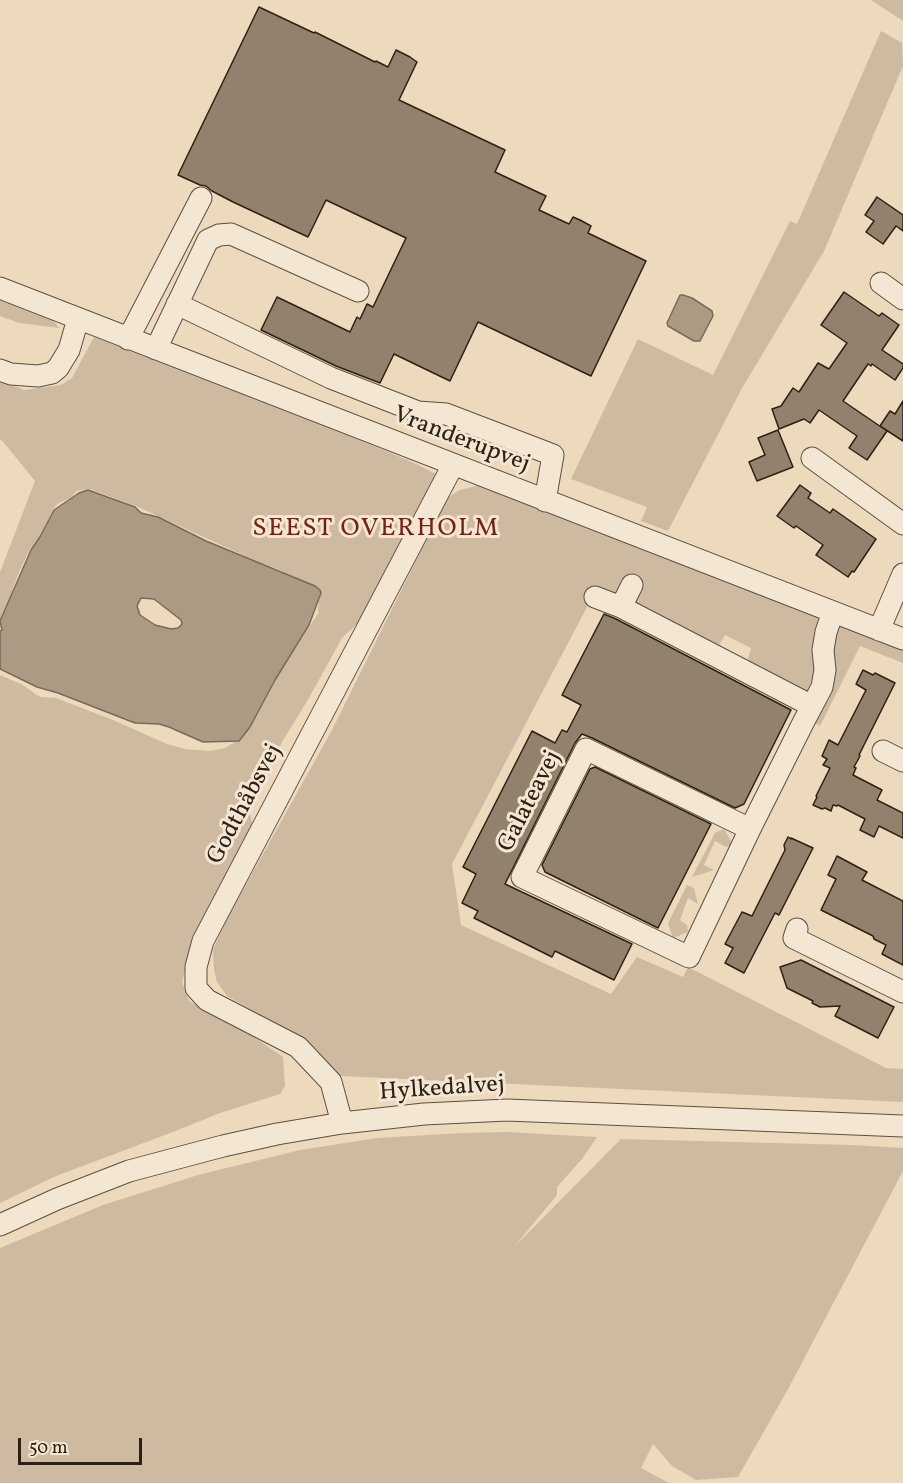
<!DOCTYPE html>
<meta charset="utf-8">
<style>
body{margin:0}
#map{position:relative;width:903px;height:1483px;overflow:hidden;background:#eddabd;font-family:Vollkorn,serif}
canvas{display:block}
.scale{position:absolute;left:18px;top:1438px;width:124px;height:27px;box-sizing:border-box;border:3px solid #2f2014;border-top:0;padding-left:8px;font-size:18px;line-height:21px;white-space:nowrap;color:#2f2014;-webkit-text-stroke:4px #f3e7d4;paint-order:stroke}
</style>
<div id="map">
<canvas width="903" height="1483"></canvas>
<div class="scale">50 m</div>
</div>
<script>
const context = document.querySelector('canvas').getContext('2d');
context.lineJoin = 'round';
function paint(path, color) {
  context.fillStyle = color;
  context.fill(path, 'evenodd');
}
function shape(rows) {
  const path = new Path2D();
  for (const r of rows) {
    path.moveTo(r[0], r[1]);
    for (let i = 2; i < r.length; i += 2) path.lineTo(r[i], r[i + 1]);
  }
  return path;
}
function trace(path, color, width, dash) {
  context.strokeStyle = color;
  context.lineWidth = width;
  context.lineCap = dash ? 'butt' : 'round';
  context.setLineDash(dash || []);
  context.stroke(path);
}
function drawText(font, color, halo, rows, align = 'center') {
  context.font = font + ' Vollkorn,serif';
  context.lineWidth = 6;
  context.setLineDash([]);
  context.textBaseline = 'middle';
  context.strokeStyle = halo;
  context.fillStyle = color;
  for (const [text, x, y, turn = 0] of rows) {
    context.save();
    context.translate(x, y);
    context.rotate((+turn || 0) * Math.PI / 180);
    context.textAlign = isNaN(turn) ? turn : align;
    if (halo) context.strokeText(text, 0, 0);
    context.fillText(text, 0, 0);
    context.restore();
  }
}
const green = shape([
 [871,0,903,0,903,21],
 [881,31,902,43,903,66,824,251,741,390,668,531,641,521,647,507,571,479,638,339,713,375,790,221,797,224],
 [0,299,53,320,59,328,19,323,0,316],
 [94,337,294,413,410,461,438,475,358,623,342,638,309,698,282,742,258,794,248,803,253,829,187,963,182,982,189,1001,251,1035,283,1057,285,1086,280,1094,220,1113,173,1132,56,1176,0,1203,0,675,21,684,40,697,56,698,113,720,167,744,185,749,209,751,225,748,235,742,239,741,250,727,275,680,319,612,318,611,320,590,315,586,291,576,278,569,256,561,136,506,90,489,77,491,70,498,57,504,53,509,40,537,30,549,18,574,9,600,0,619,0,572,35,481,5,444,0,439,0,380,24,390,61,385,72,378],
 [480,485,820,614,819,661,812,689,800,692,749,666,748,658,751,648,725,635,720,644,712,646,638,608,636,602,636,594,621,591,613,594,597,588,452,864,461,925,611,994,637,957,683,977,688,967,886,1068,903,1069,903,1102,340,1076,311,1044,227,996,217,982,214,970,213,950,224,924,332,730,447,498,460,490],
 [846,625,903,647,903,663,860,646,820,726,812,721,834,634,841,626],
 [724,829,733,845,726,847,715,841,704,865,714,870,692,877,715,833],
 [687,885,694,888,698,904,688,898,680,920,687,925,688,932,673,938,668,923],
 [507,1132,597,1137,582,1159,557,1187,557,1195,514,1247,621,1139,852,1145,903,1148,903,1171,787,1391,738,1477,696,1480,672,1466,653,1444,641,1468,669,1483,0,1483,0,1248,103,1205,198,1175,300,1150,377,1138,462,1133]
]);
const water = shape([
 [680,295,683,295,692,298,712,311,713,316,700,341,694,341,668,326,667,323,680,295],
 [88,490,135,507,141,513,158,517,206,541,315,586,320,590,321,593,309,625,275,680,250,727,239,741,203,742,169,727,159,724,135,723,58,693,37,687,0,669,0,631,2,630,0,621,31,550,40,537,54,510,79,493,88,490],
 [141,598,154,599,181,620,182,624,178,628,171,629,155,625,140,615,137,606,141,598]
]);
const building = shape([
 [259,7,314,33,315,32,375,62,376,61,388,67,396,50,410,57,417,62,399,100,505,150,495,172,546,196,539,210,569,224,573,217,580,220,591,226,588,233,646,261,591,376,478,322,450,381,394,354,380,383,336,366,261,330,277,297,350,332,357,317,360,319,367,304,373,307,406,238,326,200,308,237,233,202,212,191,206,186,200,185,178,175,259,7],
 [877,197,903,215,903,231,896,226,883,244,866,232,874,221,865,215,877,197],
 [844,292,879,316,882,313,899,325,882,350,903,364,903,368,895,380,872,364,871,366,868,364,843,401,887,431,867,460,849,448,857,436,819,410,810,423,804,419,779,429,772,409,781,406,793,388,799,392,818,363,829,369,847,343,821,325,844,292],
 [903,401,903,441,880,426,890,411,895,414,903,401],
 [778,430,793,467,757,481,749,462,765,455,758,438,778,430],
 [800,485,811,493,808,498,830,513,833,509,876,539,854,572,852,571,848,577,816,555,823,545,796,526,794,528,777,516,800,485],
 [604,614,616,619,791,710,744,804,735,808,592,738,582,734,575,743,505,884,632,944,614,980,555,951,552,957,474,918,478,911,462,903,476,874,463,867,532,731,555,743,562,730,567,732,581,705,562,695,604,614],
 [863,670,873,675,875,673,895,683,859,755,860,756,854,767,856,768,853,775,882,790,877,800,903,813,903,838,879,826,874,837,860,830,865,819,838,805,837,806,833,805,831,811,825,808,822,809,813,805,817,797,816,796,830,768,823,765,827,759,822,756,829,740,838,745,866,690,856,684,863,670],
 [595,767,711,824,658,928,545,872,542,865,590,769,595,767],
 [788,837,791,839,791,838,813,848,779,915,775,913,744,973,725,963,733,948,725,944,742,912,752,916,785,850,784,845,788,837],
 [837,856,867,872,862,880,903,901,903,965,882,954,886,945,874,939,873,936,821,910,836,879,828,875,837,856],
 [801,960,894,1007,878,1038,835,1016,840,1006,820,1007,812,1003,813,1001,787,988,780,967,801,960]
]);
const minor = shape([
 [881,283,903,299],
 [0,288,903,639],
 [177,304,331,378,418,412,446,414,553,455,545,501],
 [128,339,201,198],
 [156,349,208,240,219,235,231,234,358,291],
 [0,370,11,374,38,376,52,373,58,368,69,350,78,319],
 [812,458,903,524],
 [595,597,621,607,812,706],
 [621,607,632,585],
 [879,630,903,574],
 [883,751,903,761],
 [750,829,586,749,522,877,689,957,750,829,803,723,822,687,825,670,823,650,826,632,833,612],
 [797,929,794,938,903,992],
 [342,1123,331,1082,298,1047,207,1000,196,988,196,967,203,941,453,465],
 [0,1225,57,1199,129,1171,223,1146,277,1134,342,1123,424,1114,507,1110,903,1126]
]);
const streetNames = [
 ["Vranderupvej",461,441,21],
 ["Galateavej",531,802,-63],
 ["Godthåbsvej",246,805,-62],
 ["Hylkedalvej",442,1090,-4]
];
const neighbourhoodNames = [
 ["SEEST OVERHOLM",376,530]
];
paint(green, '#cdbaa0');
paint(water, '#ac9b84');
trace(water, '#7a6a57', 1.5);
paint(building, '#92816c');
trace(building, '#2f2014', 1.5);
trace(minor, '#5e4e3e', 23);
trace(minor, '#f3e7d4', 21);
drawText('24px', '#2f2014', '#f3e7d4', streetNames);
context.letterSpacing = '1.5px';
drawText('26px', '#7a1f14', '#f3e7d4', neighbourhoodNames);
context.letterSpacing = '0px';
</script>
